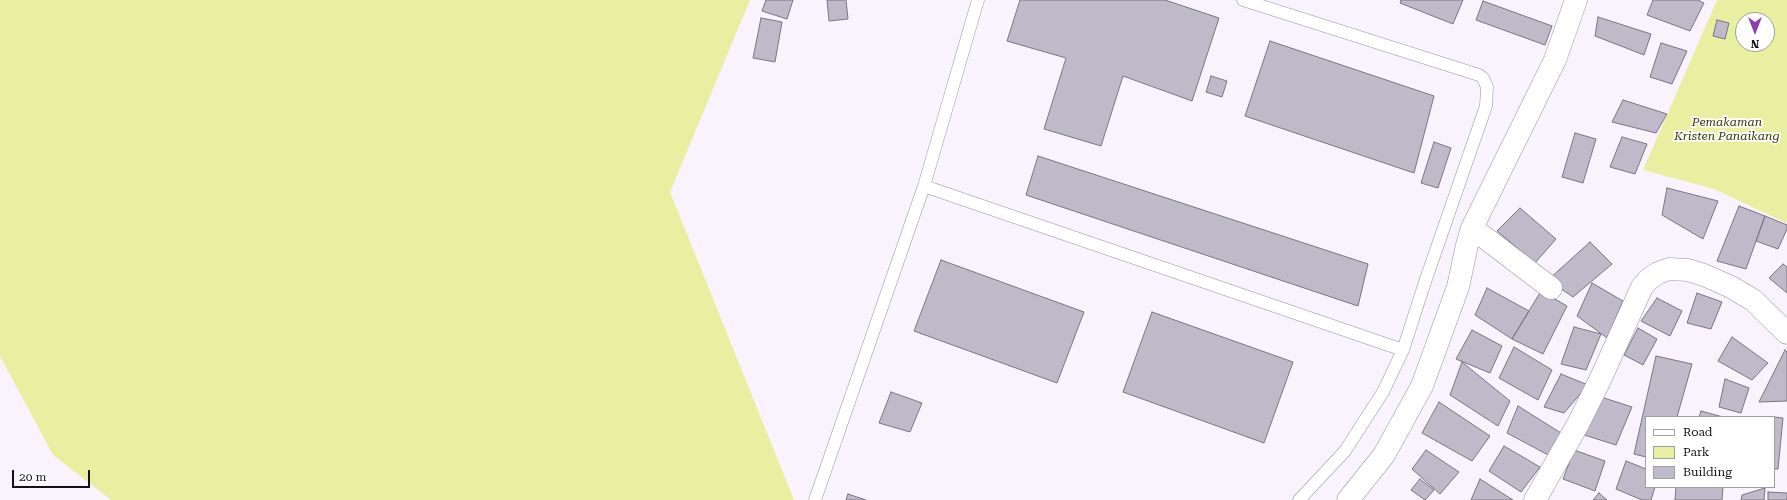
<!DOCTYPE html>
<style>
body{margin:0}
#map{position:relative;width:1787px;height:500px;overflow:hidden;background:#f8f3fd;font-family:"Roboto Serif",serif}
canvas{display:block}
.legend{position:absolute;left:1645px;top:416px;width:130px;height:72px;box-sizing:border-box;background:#fff;border:1px solid #a19fa2;margin:0;padding:5px 7px;list-style:none;font-size:12px;color:#131016}
.legend li{display:flex;align-items:center;gap:8px;height:20px}
.legend b{width:20px;border:1px solid #a19fa2}
.north{position:absolute;left:1735px;top:12px;width:40px;height:40px;box-sizing:border-box;background:#fff;border:1px solid #a19fa2;border-radius:50%;rotate:180deg;font-size:11px;font-weight:700;line-height:16px;text-align:center;color:#131016}
.north::after{content:'';display:block;margin:auto;width:14px;height:18px;background:#8f3dac;clip-path:polygon(50% 0,100% 100%,50% 72%,0 100%)}
.scale{position:absolute;left:12px;top:470px;width:78px;height:18px;box-sizing:border-box;border:2px solid #131016;border-top:0;padding-left:5px;font-size:12px;line-height:14px;white-space:nowrap;color:#131016;-webkit-text-stroke:3px #fff;paint-order:stroke}
</style>
<div id="map">
<canvas width="1787" height="500"></canvas>
<ul class="legend">
<li><b style="height:5px;background:#fff"></b>Road</li>
<li><b style="height:11px;background:#e9efa1"></b>Park</li>
<li><b style="height:11px;background:#bebaca"></b>Building</li>
</ul>
<div class="north">N</div>
<div class="scale">20 m</div>
</div>
<script>
const context = document.querySelector('canvas').getContext('2d');
context.lineJoin = 'round';
function paint(path, color) {
  context.fillStyle = color;
  context.fill(path, 'evenodd');
}
function shape(rows) {
  const path = new Path2D();
  for (const r of rows) {
    path.moveTo(r[0], r[1]);
    for (let i = 2; i < r.length; i += 2) path.lineTo(r[i], r[i + 1]);
  }
  return path;
}
function trace(path, color, width, dash) {
  context.strokeStyle = color;
  context.lineWidth = width;
  context.lineCap = dash ? 'butt' : 'round';
  context.setLineDash(dash || []);
  context.stroke(path);
}
function drawText(font, color, halo, rows, align = 'center') {
  context.font = font + ' "Roboto Serif",serif';
  context.lineWidth = 3.5;
  context.setLineDash([]);
  context.textBaseline = 'middle';
  context.strokeStyle = halo;
  context.fillStyle = color;
  for (const [text, x, y, turn = 0] of rows) {
    context.save();
    context.translate(x, y);
    context.rotate((+turn || 0) * Math.PI / 180);
    context.textAlign = isNaN(turn) ? turn : align;
    if (halo) context.strokeText(text, 0, 0);
    context.fillText(text, 0, 0);
    context.restore();
  }
}
const green = shape([
 [0,0,750,0,670,192,794,500,111,500,53,455,0,356],
 [1717,0,1787,0,1787,222,1786,223,1714,189,1643,170],
 [1743,20,1767,20,1767,44,1743,44]
]);
const building = shape([
 [766,0,793,0,787,19,762,11,766,0],
 [827,0,846,0,848,19,829,21,827,0],
 [1020,0,1165,0,1219,18,1192,101,1123,76,1101,146,1044,129,1066,58,1007,41,1020,0],
 [1401,0,1463,0,1453,24,1400,3,1401,0],
 [1653,0,1698,0,1704,3,1690,31,1647,15,1653,0],
 [1483,1,1552,26,1545,45,1476,20,1483,1],
 [1598,17,1651,34,1644,55,1595,36,1598,17],
 [761,18,782,22,775,62,753,58,761,18],
 [1717,20,1729,23,1725,39,1713,36,1717,20],
 [1270,41,1434,96,1414,173,1245,116,1270,41],
 [1661,43,1687,51,1672,84,1650,77,1661,43],
 [1211,76,1227,81,1222,97,1206,92,1211,76],
 [1623,100,1667,114,1656,133,1612,122,1623,100],
 [1575,133,1596,139,1583,183,1562,177,1575,133],
 [1622,137,1647,144,1635,174,1610,167,1622,137],
 [1434,142,1451,148,1438,188,1421,183,1434,142],
 [1038,156,1368,264,1358,306,1026,195,1038,156],
 [1667,188,1718,201,1703,239,1662,215,1667,188],
 [1739,206,1765,216,1746,269,1717,261,1739,206],
 [1520,208,1556,239,1535,263,1497,231,1520,208],
 [1765,216,1787,225,1787,229,1778,249,1756,241,1765,216],
 [1590,242,1612,264,1573,297,1548,280,1590,242],
 [941,260,1084,312,1057,383,914,331,941,260],
 [1783,264,1787,267,1787,293,1769,278,1783,264],
 [1592,283,1623,301,1607,338,1577,316,1592,283],
 [1487,288,1529,311,1512,339,1475,315,1487,288],
 [1541,291,1567,306,1543,354,1512,339,1541,291],
 [1697,293,1722,302,1711,329,1687,323,1697,293],
 [1657,298,1682,311,1670,336,1641,321,1657,298],
 [1152,312,1293,362,1264,443,1123,392,1152,312],
 [1574,327,1601,334,1586,370,1561,364,1574,327],
 [1638,328,1657,339,1643,365,1624,355,1638,328],
 [1472,330,1502,346,1490,373,1456,359,1472,330],
 [1732,337,1768,363,1752,380,1718,361,1732,337],
 [1514,347,1552,370,1538,400,1499,378,1514,347],
 [1785,350,1787,352,1787,401,1759,402,1785,350],
 [1656,356,1692,364,1677,417,1646,417,1646,457,1634,454,1656,356],
 [1462,362,1510,401,1498,426,1450,395,1462,362],
 [1561,374,1588,385,1564,413,1544,407,1561,374],
 [1725,379,1749,388,1741,413,1719,407,1725,379],
 [891,392,922,403,910,432,879,423,891,392],
 [1598,396,1632,407,1616,445,1581,434,1598,396],
 [1439,402,1490,436,1472,461,1422,433,1439,402],
 [1518,406,1561,433,1550,456,1507,433,1518,406],
 [1701,411,1723,417,1699,417,1701,411],
 [1774,417,1783,418,1778,469,1774,469,1774,417],
 [1504,446,1540,467,1521,492,1489,471,1504,446],
 [1426,450,1459,472,1440,494,1412,469,1426,450],
 [1574,450,1605,461,1595,491,1563,479,1574,450],
 [1626,461,1646,469,1646,487,1655,487,1651,500,1642,500,1616,489,1626,461],
 [1420,479,1434,490,1425,500,1411,490,1420,479],
 [1480,479,1513,500,1471,500,1480,479],
 [1676,487,1723,487,1722,500,1675,500,1676,487],
 [1765,488,1764,500,1741,500,1742,495,1765,488],
 [1768,492,1787,493,1787,500,1768,500,1768,492],
 [1599,493,1607,500,1593,500,1599,493],
 [848,494,866,500,846,500,848,494]
]);
const lane = shape([
 [1243,0,1479,75,1483,78,1487,87,1486,106,1425,282,1403,350,1383,392,1345,451,1299,500],
 [924,186,1403,350],
 [815,500,924,186,978,0]
]);
const street = shape([
 [1472,228,1551,288],
 [1348,500,1384,455,1422,386,1458,287,1467,245,1472,228,1555,60,1576,0],
 [1535,500,1578,424,1600,380,1642,287,1649,279,1658,273,1669,269,1688,270,1704,275,1731,287,1753,300,1787,333]
]);
const parkNames = [
 ["Pemakaman",1727,122],
 ["Kristen Panaikang",1727,136]
];
paint(green, '#e9efa1');
paint(building, '#bebaca');
trace(building, '#797584', 1);
trace(lane, '#9a92a1', 13);
trace(street, '#9a92a1', 23);
trace(lane, '#fff', 12);
trace(street, '#fff', 22);
drawText('italic 12px', '#333509', '#fff', parkNames);
</script>
